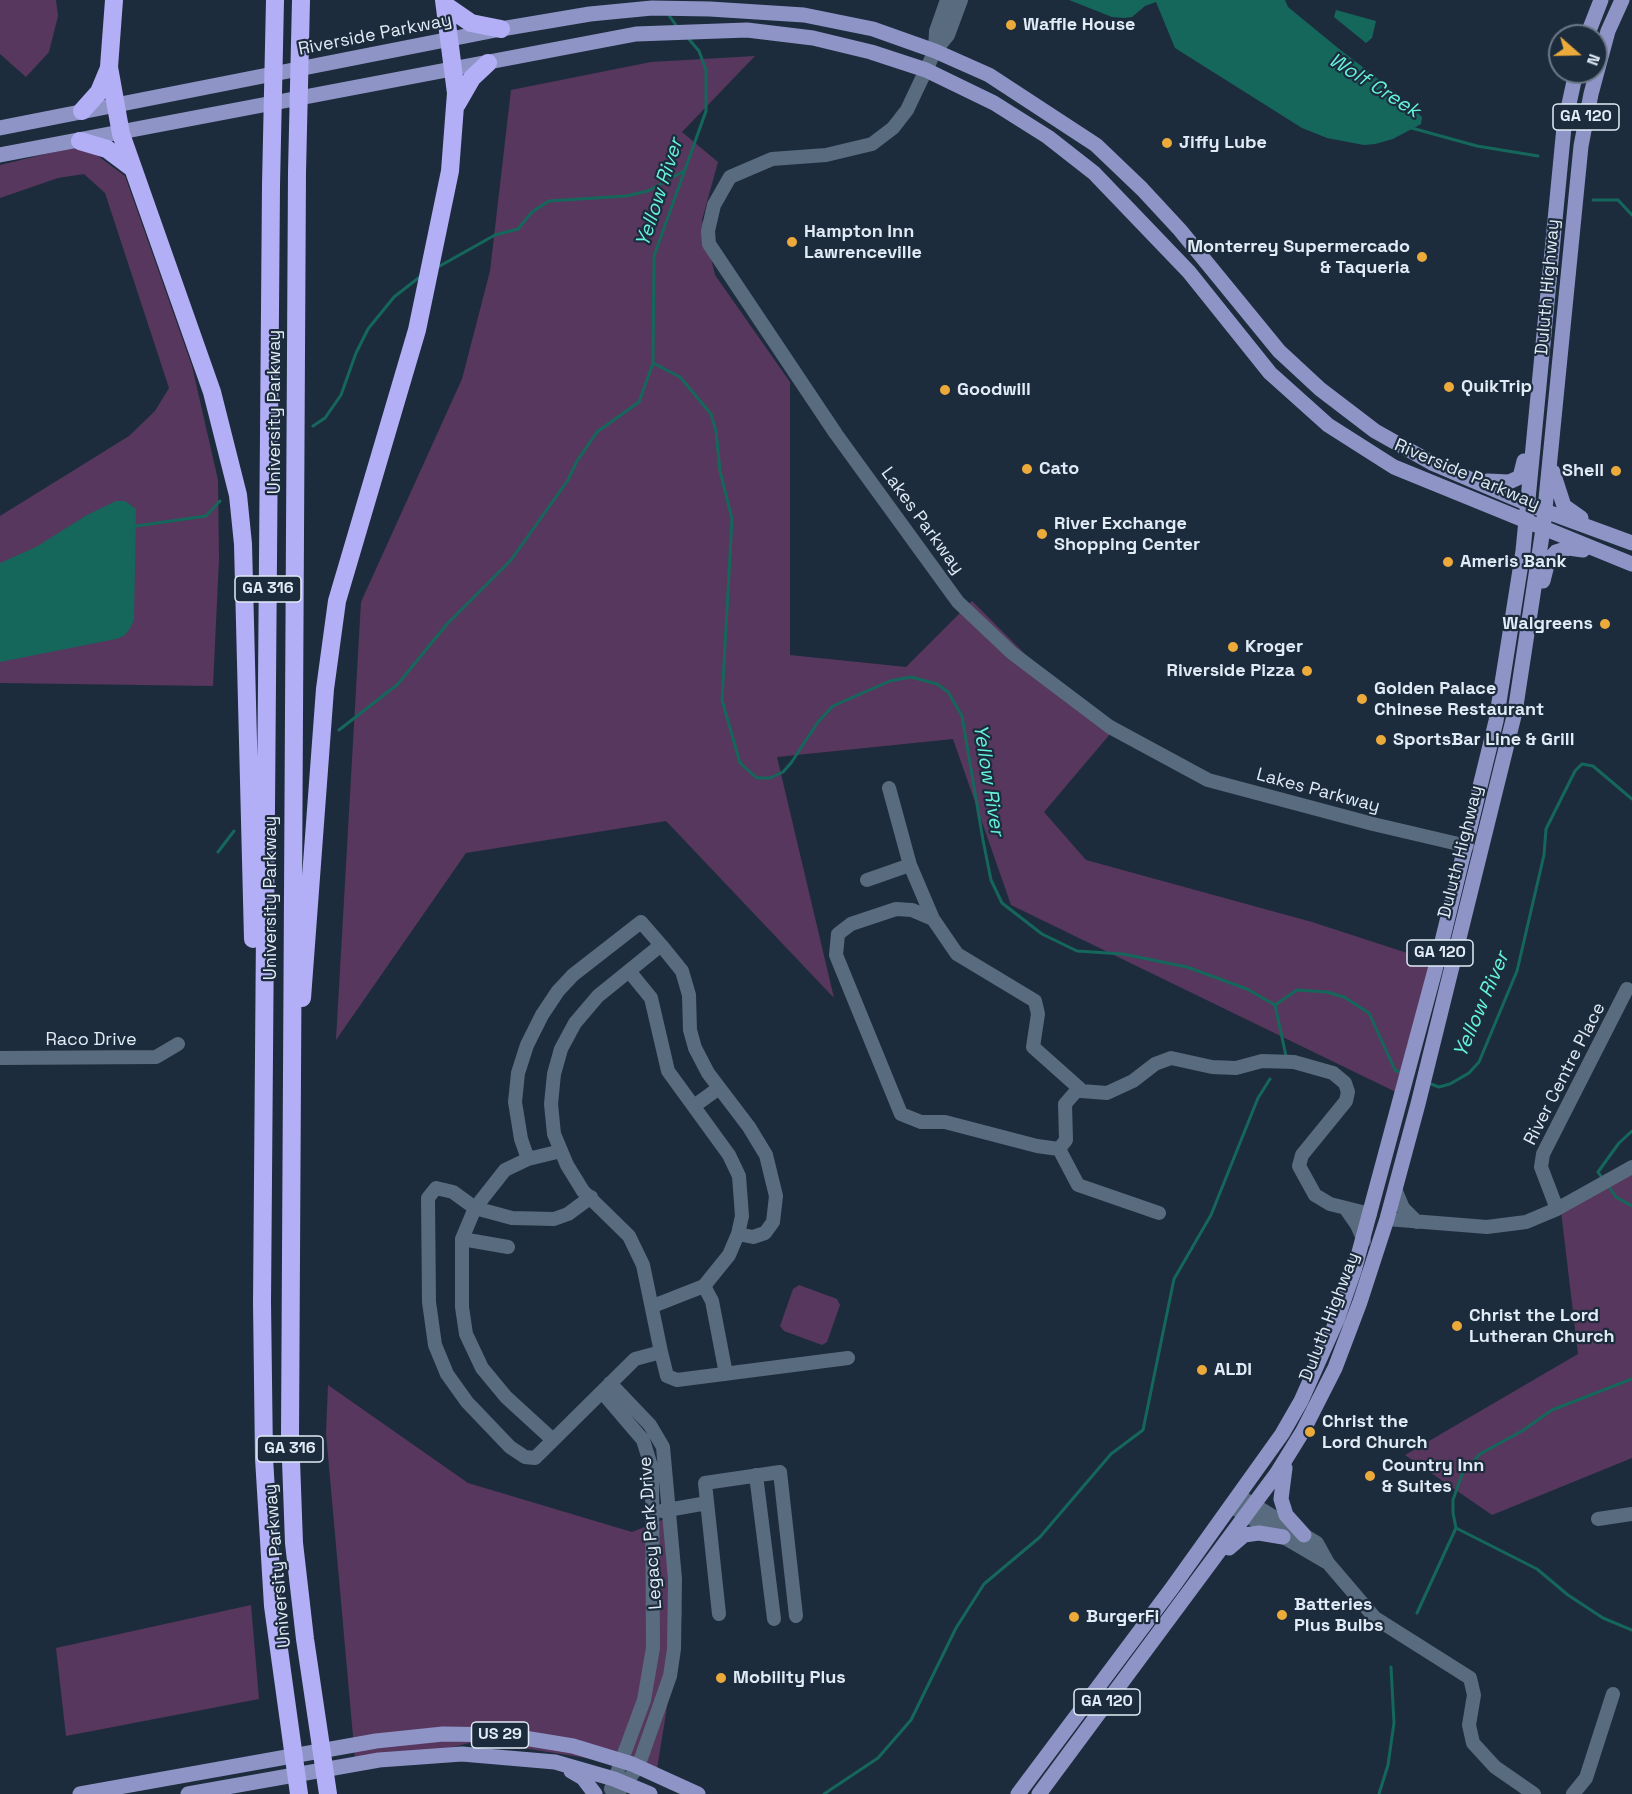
<!DOCTYPE html>
<style>
body{margin:0}
#map{position:relative;width:1632px;height:1794px;overflow:hidden;background:#1d2c3d;font-family:"Space Grotesk",sans-serif}
canvas{display:block}
.north{position:absolute;left:1548px;top:24px;width:60px;height:60px;box-sizing:border-box;background:#1d2c3d;border:2px solid #6b7887;border-radius:50%;rotate:110deg;font-size:16px;font-weight:700;line-height:24px;text-align:center;color:#e1ebf6}
.north::after{content:'';display:block;margin:auto;width:21px;height:27px;background:#ebaa39;clip-path:polygon(50% 0,100% 100%,50% 72%,0 100%)}
</style>
<div id="map">
<canvas width="1632" height="1794"></canvas>
<div class="north">N</div>
</div>
<script>
const context = document.querySelector('canvas').getContext('2d');
context.lineJoin = 'round';
function paint(path, color) {
  context.fillStyle = color;
  context.fill(path, 'evenodd');
}
function shape(rows) {
  const path = new Path2D();
  for (const r of rows) {
    path.moveTo(r[0], r[1]);
    for (let i = 2; i < r.length; i += 2) path.lineTo(r[i], r[i + 1]);
  }
  return path;
}
function trace(path, color, width, dash) {
  context.strokeStyle = color;
  context.lineWidth = width;
  context.lineCap = dash ? 'butt' : 'round';
  context.setLineDash(dash || []);
  context.stroke(path);
}
function drawText(font, color, halo, rows, align = 'center') {
  context.font = font + ' "Space Grotesk",sans-serif';
  context.lineWidth = 4.5;
  context.setLineDash([]);
  context.textBaseline = 'middle';
  context.strokeStyle = halo;
  context.fillStyle = color;
  for (const [text, x, y, turn = 0] of rows) {
    context.save();
    context.translate(x, y);
    context.rotate((+turn || 0) * Math.PI / 180);
    context.textAlign = isNaN(turn) ? turn : align;
    if (halo) context.strokeText(text, 0, 0);
    context.fillText(text, 0, 0);
    context.restore();
  }
}
const green = shape([
 [0,0,56,0,58,16,49,52,26,77,0,54],
 [755,56,682,132,718,162,702,220,715,275,790,382,790,655,906,667,972,601,1076,705,1116,727,1044,812,1086,860,1312,922,1441,964,1404,1096,1011,905,953,739,777,757,834,998,666,821,466,853,336,1040,361,602,462,379,490,271,511,90,651,62],
 [83,145,125,176,192,366,218,480,219,559,213,686,0,683,0,516,129,436,155,411,169,388,105,193,84,174,58,178,0,198,0,165],
 [1632,1173,1632,1458,1492,1515,1405,1455,1578,1354,1561,1211],
 [799,1285,837,1299,840,1305,827,1342,822,1345,784,1331,780,1326,793,1289],
 [328,1385,468,1483,632,1532,670,1517,682,1614,657,1769,478,1741,356,1770,326,1433],
 [251,1605,259,1699,66,1736,56,1648]
]);
const water = shape([
 [1069,0,1285,0,1288,7,1338,48,1395,92,1422,117,1421,124,1393,139,1375,144,1364,145,1327,138,1302,128,1175,48,1156,2,1145,6,1132,17,1124,18,1112,17],
 [1336,10,1376,21,1372,38,1366,43,1334,17],
 [116,501,125,501,136,509,134,620,129,630,124,636,116,639,0,662,0,563,36,547,87,515]
]);
const stream = shape([
 [668,14,678,28],
 [1408,127,1477,146,1538,156],
 [1593,200,1618,200,1632,215],
 [438,267,495,235,518,229,532,212,549,201,626,196,648,191,684,171],
 [653,363,680,377,711,414,716,431,720,471,732,519,722,700,740,763,757,778,770,778,783,772,791,763,818,722,833,706,890,681,911,677,937,684,948,692,962,716,983,840,991,880,1002,903,1042,934,1077,951,1123,954,1187,967,1247,989,1275,1005],
 [313,426,325,418,341,395,356,353,368,329,394,297,421,276],
 [136,526,206,516,220,501],
 [339,730,398,684,447,624,511,560,568,480,577,461,597,432,639,402,653,363,654,256,706,111,706,70,699,51,687,37],
 [218,852,234,831],
 [1275,1005,1297,990,1327,992,1344,997,1369,1013,1395,1070,1402,1073],
 [1275,1005,1286,1056],
 [1428,1083,1439,1087,1450,1084,1469,1073,1479,1062,1517,971,1544,855,1546,829,1575,771,1582,764,1593,766,1632,799],
 [1603,1179,1598,1172,1619,1143,1632,1131],
 [1607,1184,1616,1197,1632,1206],
 [1632,1379,1552,1410,1522,1431,1480,1454,1462,1474,1453,1500,1453,1513,1456,1528,1537,1569,1568,1595,1603,1618,1632,1630],
 [1417,1613,1456,1528],
 [824,1794,878,1758,911,1720,956,1628,984,1584,1040,1537,1111,1454,1143,1430,1174,1279,1211,1215,1258,1098,1270,1079],
 [1379,1794,1388,1765,1394,1723,1391,1667]
]);
const minor = shape([
 [961,0,948,35,935,51,907,110,893,128,872,144,826,155,772,159,730,177,714,205,708,231,709,244,836,434,958,602,1012,653,1110,727,1208,780,1373,824,1467,846],
 [935,51,936,31,947,0],
 [889,788,910,865,933,919],
 [867,880,910,865],
 [896,909,912,910,933,919,957,954,1035,1001,1038,1014,1033,1047,1079,1088,1065,1104,1066,1140,1059,1149,1037,1146,945,1122,921,1122,901,1114,836,955,838,934,851,924,896,909],
 [629,971,651,998,668,1071,729,1155,739,1176,742,1216,738,1234],
 [0,1058,156,1057,178,1044],
 [1079,1088,1081,1091,1107,1093,1133,1081,1155,1064,1171,1058,1212,1067,1236,1068,1262,1061,1294,1062,1333,1073,1345,1083,1348,1092,1346,1101,1302,1155,1299,1166,1315,1195,1330,1204,1370,1214],
 [694,1106,719,1088],
 [1059,1149,1078,1185,1159,1213],
 [561,1151,528,1159,521,1139,515,1102,518,1073,527,1045,542,1015,558,991,573,975,641,922,661,945],
 [528,1159,505,1170,475,1208,512,1218,554,1219,568,1214,591,1197],
 [1395,1189,1403,1208,1417,1222],
 [1346,1209,1357,1225,1364,1241],
 [1557,1209,1541,1167,1543,1154,1627,989],
 [1387,1219,1487,1227,1526,1222,1557,1209,1632,1167],
 [462,1239,508,1247],
 [704,1286,712,1301,726,1374],
 [661,1352,667,1376,677,1380,848,1358],
 [610,1383,650,1425,663,1447,675,1579,674,1649,670,1676,638,1767,617,1794],
 [602,1392,643,1440,652,1469,653,1648,644,1700,611,1789],
 [553,1440,506,1397,482,1368,466,1334,462,1307,462,1239,475,1208,453,1192,436,1188,428,1198,429,1302,435,1345,447,1374,467,1402,510,1447,525,1457,535,1458,635,1359,661,1352,643,1265,629,1236,583,1191,567,1165,554,1134,551,1104,554,1074,561,1049,575,1023,598,996,661,945,682,971,689,995,690,1030,695,1048,708,1073,749,1127,766,1155,776,1196,773,1222,765,1233,753,1237,738,1234,729,1255,704,1286,653,1306],
 [756,1475,774,1619],
 [1246,1500,1317,1543,1328,1563,1375,1618,1470,1678,1474,1695,1469,1725,1473,1743,1495,1767,1534,1794],
 [1232,1507,1326,1562],
 [662,1511,707,1503],
 [1598,1519,1632,1514],
 [719,1614,705,1483,780,1472,796,1616],
 [1573,1794,1586,1778,1613,1694]
]);
const major = shape([
 [1587,36,1601,0],
 [0,128,501,29,590,14,652,8,710,9,804,15,873,29,935,51,989,75,1096,145,1142,189,1180,230,1279,351,1320,389,1375,431,1432,463,1545,511,1632,543],
 [0,155,636,34,747,30,813,38,871,52,926,70,994,103,1048,137,1094,173,1189,272,1270,373,1328,425,1394,467,1632,564],
 [1553,472,1564,506,1581,518],
 [1487,481,1509,482,1520,477,1524,461],
 [1543,581,1548,561,1556,552,1569,548,1583,550],
 [1285,1468,1281,1499,1286,1515,1304,1535],
 [1229,1548,1244,1535,1259,1533,1283,1537],
 [571,1771,583,1778,595,1794],
 [80,1794,376,1741,443,1734,506,1735,573,1746,632,1764,698,1794],
 [188,1794,379,1760,462,1754,555,1762,614,1779,650,1794],
 [1018,1794,1172,1588,1282,1434,1301,1401,1337,1320,1354,1271,1435,970,1496,721,1523,551,1564,127,1576,72],
 [1039,1794,1277,1473,1303,1431,1335,1368,1360,1302,1387,1219,1418,1104,1515,712,1543,529,1581,146,1591,94,1608,31,1622,0]
]);
const highway = shape([
 [114,0,109,67,121,134,212,392,238,495,243,544,253,939],
 [275,0,271,185,262,1302,264,1458,273,1606,299,1794],
 [301,0,297,172,290,1433,294,1543,305,1639,328,1794],
 [445,5,471,23,501,29],
 [457,104,472,78,488,63],
 [82,111,99,92,109,68],
 [80,141,107,149,131,167],
 [302,998,325,689,337,601,417,330,450,171,456,93,444,0]
]);
const markers = [
 [1011,25,6,"#ebaa39"],
 [1167,143,6,"#ebaa39"],
 [792,242,6,"#ebaa39"],
 [1422,257,6,"#ebaa39"],
 [1449,387,6,"#ebaa39"],
 [945,390,6,"#ebaa39"],
 [1027,469,6,"#ebaa39"],
 [1616,471,6,"#ebaa39"],
 [1042,534,6,"#ebaa39"],
 [1448,562,6,"#ebaa39"],
 [1605,624,6,"#ebaa39"],
 [1233,647,6,"#ebaa39"],
 [1307,671,6,"#ebaa39"],
 [1362,699,6,"#ebaa39"],
 [1381,740,6,"#ebaa39"],
 [1457,1326,6,"#ebaa39"],
 [1202,1370,6,"#ebaa39"],
 [1310,1432,6,"#ebaa39"],
 [1370,1476,6,"#ebaa39"],
 [1282,1615,6,"#ebaa39"],
 [1074,1617,6,"#ebaa39"],
 [721,1678,6,"#ebaa39"]
];
const shields = [
 [1586,117,66],
 [268,589,66],
 [1440,953,66],
 [290,1449,66],
 [1107,1702,66],
 [500,1735,57]
];
const shieldNames = [
 ["GA 120",1586,117],
 ["GA 316",268,589],
 ["GA 120",1440,953],
 ["GA 316",290,1449],
 ["GA 120",1107,1702],
 ["US 29",500,1735]
];
const poiNames = [
 ["Waffle House",1023,25],
 ["Jiffy Lube",1179,143],
 ["Hampton Inn",804,232],
 ["Lawrenceville",804,253],
 ["Monterrey Supermercado",1410,247,"right"],
 ["& Taqueria",1410,268,"right"],
 ["QuikTrip",1461,387],
 ["Goodwill",957,390],
 ["Cato",1039,469],
 ["Shell",1604,471,"right"],
 ["River Exchange",1054,524],
 ["Shopping Center",1054,545],
 ["Ameris Bank",1460,562],
 ["Walgreens",1593,624,"right"],
 ["Kroger",1245,647],
 ["Riverside Pizza",1295,671,"right"],
 ["Golden Palace",1374,689],
 ["Chinese Restaurant",1374,710],
 ["SportsBar Line & Grill",1393,740],
 ["Christ the Lord",1469,1316],
 ["Lutheran Church",1469,1337],
 ["ALDI",1214,1370],
 ["Christ the",1322,1422],
 ["Lord Church",1322,1443],
 ["Country Inn",1382,1466],
 ["& Suites",1382,1487],
 ["Batteries",1294,1605],
 ["Plus Bulbs",1294,1626],
 ["BurgerFi",1086,1617],
 ["Mobility Plus",733,1678]
];
const streetNames = [
 ["Riverside Parkway",375,35,-11],
 ["Duluth Highway",1548,287,-85],
 ["University Parkway",275,412,-90],
 ["Riverside Parkway",1467,475,23],
 ["Lakes Parkway",922,521,54],
 ["Lakes Parkway",1318,791,15],
 ["Duluth Highway",1461,852,-76],
 ["University Parkway",271,898,-90],
 ["Raco Drive",91,1040],
 ["River Centre Place",1565,1074,-63],
 ["Duluth Highway",1330,1317,-69],
 ["Legacy Park Drive",651,1533,-94],
 ["University Parkway",278,1566,-95]
];
const waterNames = [
 ["Wolf Creek",1374,86,32],
 ["Yellow River",660,193,-72],
 ["Yellow River",988,780,81],
 ["Yellow River",1482,1005,-67]
];
paint(green, '#57375d');
paint(water, '#15675c');
trace(stream, '#15675c', 3);
trace(minor, '#596b7e', 14);
trace(major, '#8f94c6', 15);
trace(highway, '#b3aff6', 18);
for (const [x, y, r, color] of markers) {
  const dot = new Path2D();
  dot.arc(x, y, r, 0, 2 * Math.PI);
  context.fillStyle = color;
  context.fill(dot);
  trace(dot, '#1d2c3d', 2);
}
for (const [x, y, w] of shields) {
  const box = new Path2D();
  box.roundRect(x - w / 2, y - 13, w, 26, 4.5);
  context.fillStyle = '#1d2c3d';
  context.fill(box);
  trace(box, '#e1ebf6', 1.5);
}
drawText('bold 16px', '#e1ebf6', null, shieldNames);
drawText('bold 18px', '#e1ebf6', '#1d2c3d', poiNames, 'left');
drawText('18px', '#e1ebf6', '#1d2c3d', streetNames);
drawText('italic 20px', '#65f2dd', '#1d2c3d', waterNames);
</script>
